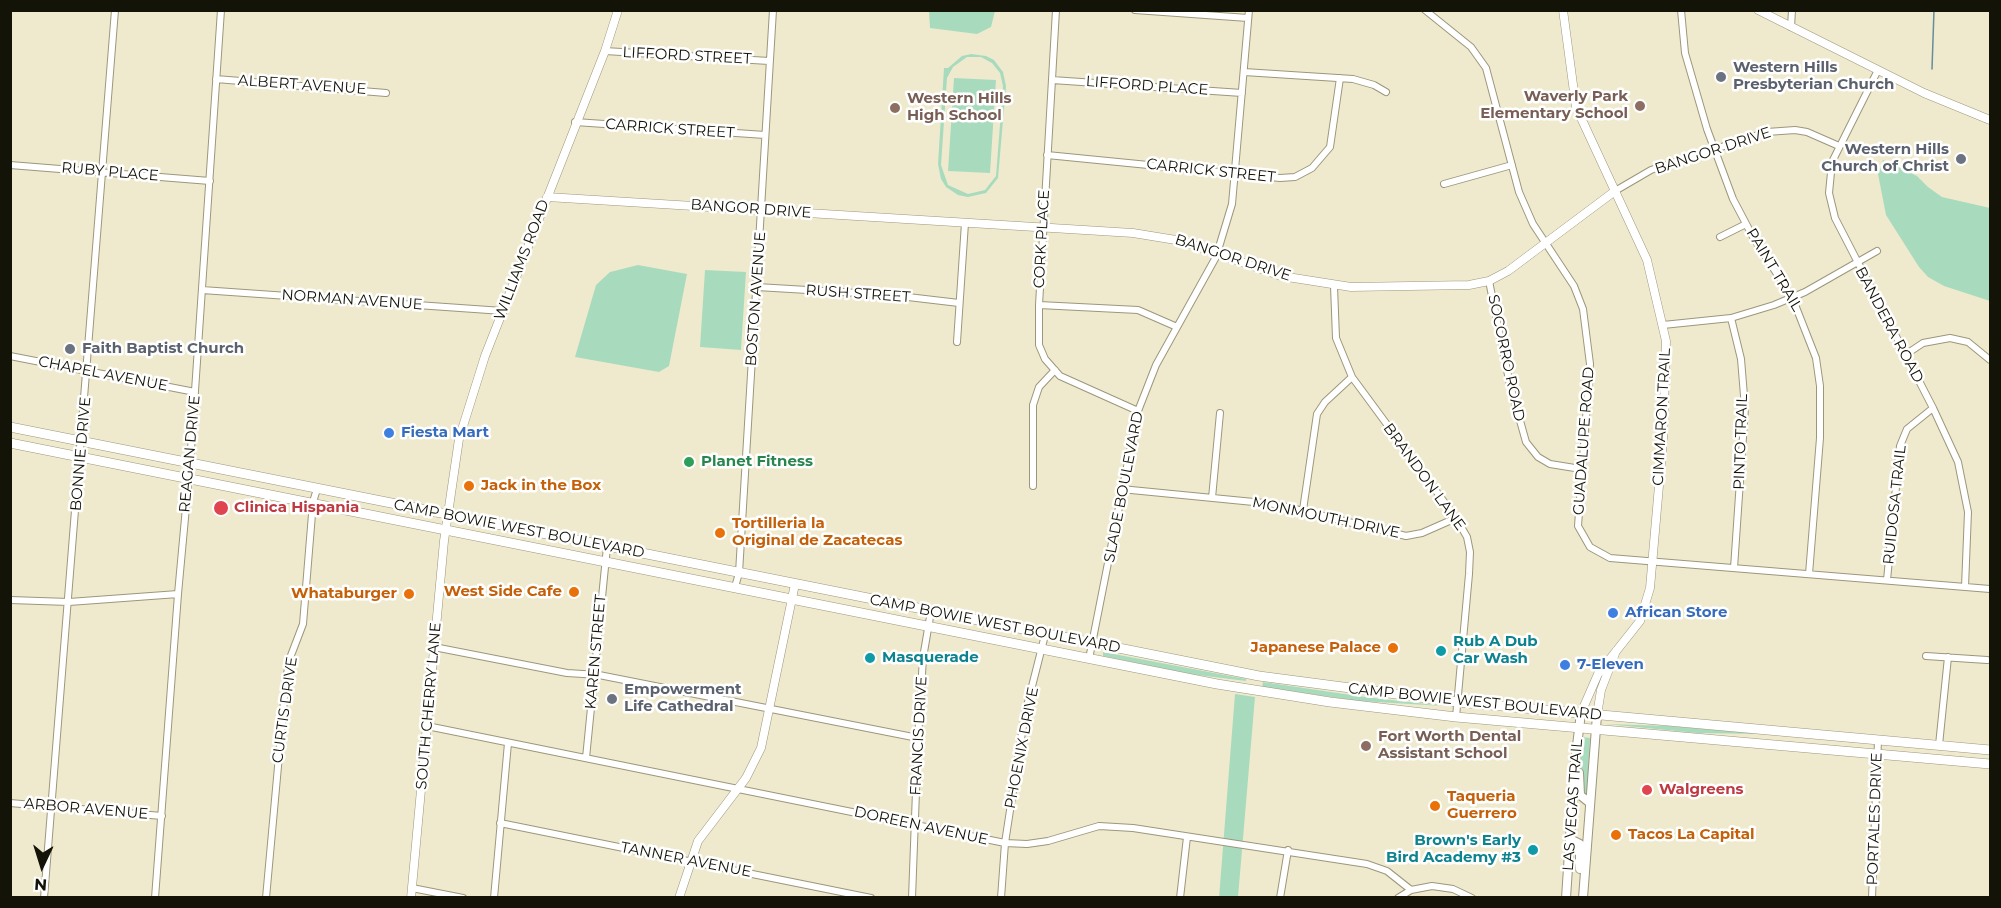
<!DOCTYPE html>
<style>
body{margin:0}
#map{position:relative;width:2001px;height:908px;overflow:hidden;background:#efeacd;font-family:Montserrat,sans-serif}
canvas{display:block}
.frame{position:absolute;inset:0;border:12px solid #141308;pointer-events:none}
.north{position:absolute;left:12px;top:836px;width:60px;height:60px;-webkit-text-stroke:4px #fff;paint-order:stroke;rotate:184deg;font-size:16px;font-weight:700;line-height:24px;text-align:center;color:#141308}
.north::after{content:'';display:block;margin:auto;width:21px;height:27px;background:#141308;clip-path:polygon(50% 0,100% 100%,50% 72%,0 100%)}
</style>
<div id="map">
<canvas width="2001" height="908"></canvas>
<div class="frame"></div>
<div class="north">N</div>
</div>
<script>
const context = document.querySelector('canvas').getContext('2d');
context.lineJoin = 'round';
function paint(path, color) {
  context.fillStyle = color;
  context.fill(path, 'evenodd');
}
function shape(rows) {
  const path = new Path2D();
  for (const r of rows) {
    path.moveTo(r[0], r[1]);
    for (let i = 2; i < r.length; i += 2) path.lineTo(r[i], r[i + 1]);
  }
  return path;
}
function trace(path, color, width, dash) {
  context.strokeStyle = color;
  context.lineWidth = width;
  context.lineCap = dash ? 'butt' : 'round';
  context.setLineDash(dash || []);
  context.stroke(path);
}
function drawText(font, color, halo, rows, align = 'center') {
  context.font = font + ' Montserrat,sans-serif';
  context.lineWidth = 5;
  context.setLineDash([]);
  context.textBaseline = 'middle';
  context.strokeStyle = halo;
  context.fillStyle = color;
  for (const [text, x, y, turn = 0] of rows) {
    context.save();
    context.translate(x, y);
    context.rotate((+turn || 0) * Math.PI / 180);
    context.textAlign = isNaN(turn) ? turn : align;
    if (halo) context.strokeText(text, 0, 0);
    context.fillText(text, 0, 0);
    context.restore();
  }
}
const green = shape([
 [929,11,929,10,995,11,991,27,977,34,930,28],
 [971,54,986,56,994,60,1003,72,1006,86,998,178,986,193,968,197,958,195,946,187,941,179,938,164,944,68,948,68,962,56],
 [967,57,981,57,992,63,1000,73,1003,86,996,176,985,190,968,194,948,185,941,165,947,78,953,67],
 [954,78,996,80,990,173,948,171],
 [1883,160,1917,176,1928,187,1942,197,1990,208,1990,301,1944,286,1928,277,1919,267,1886,215,1878,174],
 [638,265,687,274,669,366,659,372,575,357,596,285,610,272],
 [705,270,746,272,741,350,700,347],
 [1103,652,1246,679,1246,681,1190,674,1103,656],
 [1263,682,1365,697,1444,706,1359,701,1262,687],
 [1235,694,1255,697,1238,897,1219,898],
 [1606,724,1669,726,1761,734,1697,733],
 [1583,737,1590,738,1587,792,1584,794,1581,788,1580,760]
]);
const stream = shape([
 [1932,69,1934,10]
]);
const minor = shape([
 [1056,10,1039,305,1039,345,1045,359,1060,376,1138,411],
 [1135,10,1248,18],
 [1425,10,1471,47,1486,68,1519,192,1533,224,1574,286,1583,309,1590,364,1578,526,1590,547,1610,558,1990,589],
 [1681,10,1685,53,1707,129,1733,199,1753,237,1792,297,1816,358,1820,386,1820,438,1809,574],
 [1791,27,1792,10],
 [605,51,769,61],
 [1878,70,1832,162,1829,193,1835,218,1933,408,1958,462,1968,512,1965,587],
 [1244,72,1353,79,1374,85,1386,92],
 [216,79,386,93],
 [1052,80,1242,93],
 [575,122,765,135],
 [1047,155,1280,178,1295,177,1312,168,1330,147,1340,78],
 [10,165,210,181],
 [1444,184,1512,165],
 [1615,191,1651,170,1767,132,1795,130,1807,132,1839,146],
 [1720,237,1746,224],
 [1489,281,1510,385,1526,442,1538,457,1550,464,1581,469],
 [1334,286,1336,338,1352,377,1456,518,1467,537,1470,552,1469,574,1456,717],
 [757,287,891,295,959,303],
 [202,290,503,311],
 [1039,305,1138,310,1177,327],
 [1731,318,1741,359,1745,408,1734,568],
 [1663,325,1731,318,1774,305,1805,292,1877,251],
 [957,342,965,223],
 [1905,355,1923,343,1950,338,1968,342,1990,360],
 [10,356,195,392],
 [1033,486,1033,405,1039,387,1055,370],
 [1121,489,1274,504,1406,536,1422,533,1456,518],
 [1212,498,1220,413],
 [1303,510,1317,414,1325,402,1352,377],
 [1887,580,1900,446,1907,429,1933,408],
 [735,587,739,573,773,10],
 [10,600,69,602,178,594],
 [434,647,567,673,599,675,918,738],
 [1926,656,1987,660],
 [1089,659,1138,411,1156,365,1216,257,1232,204,1249,10],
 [427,726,1005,843,1027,844,1048,841,1099,826,1133,828,1367,864,1387,871,1411,890],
 [1939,745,1948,657],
 [586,758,607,547],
 [10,803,162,816],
 [500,823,871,898],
 [412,888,463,898],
 [44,898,115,10],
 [155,898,178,594,190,464,221,10],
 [266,898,286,679,290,658,303,624,313,502,317,489],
 [494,898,508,743],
 [912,898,918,738,923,658,931,611],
 [1001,898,1005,843,1018,758,1025,714,1045,635],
 [1180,898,1187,837],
 [1280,898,1288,850],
 [1398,898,1411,890,1432,886,1453,889,1472,898],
 [1872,898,1878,740]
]);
const tertiary = shape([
 [1563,10,1576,107,1647,260,1666,341,1663,440,1650,588,1640,621,1598,674,1581,713],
 [1758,10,1924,93,1990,120],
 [547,197,1133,233,1182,241,1281,276,1351,287,1469,285,1489,281,1508,271,1615,191],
 [1597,715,1601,690,1616,651],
 [411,898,444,541,459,439,485,356,605,51,618,10],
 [679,898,698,841,746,778,761,748,795,584]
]);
const secondary = shape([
 [1579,773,1580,795,1590,803],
 [1570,839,1580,844,1580,869],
 [1566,898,1575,762,1581,713],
 [1583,898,1597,715]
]);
const primary = shape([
 [10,427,1259,676,1457,702,1990,750],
 [10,443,1217,684,1330,702,1456,717,1990,764]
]);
const markers = [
 [1721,77,6,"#6b7280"],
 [1640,106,6,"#8d6e63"],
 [895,108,6,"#8d6e63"],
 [1961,159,6,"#6b7280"],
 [70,349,6,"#6b7280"],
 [389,433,6,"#3f7fe0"],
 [689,462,6,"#2e9e5b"],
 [469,486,6,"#e8710a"],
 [221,508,8,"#e0444e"],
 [720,533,6,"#e8710a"],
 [574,592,6,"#e8710a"],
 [409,594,6,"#e8710a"],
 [1613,613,6,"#3f7fe0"],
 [1393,648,6,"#e8710a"],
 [1441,651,6,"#0f9aa8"],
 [870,658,6,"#0f9aa8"],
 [1565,665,6,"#3f7fe0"],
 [612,699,6,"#6b7280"],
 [1366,746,6,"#8d6e63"],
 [1647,790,6,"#e0444e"],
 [1435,806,6,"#e8710a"],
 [1616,835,6,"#e8710a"],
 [1533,850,6,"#0f9aa8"]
];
const streetNames = [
 ["LIFFORD STREET",687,56,3],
 ["ALBERT AVENUE",302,85,4],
 ["LIFFORD PLACE",1147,86,4],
 ["CARRICK STREET",670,129,4],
 ["BANGOR DRIVE",1713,151,-18],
 ["CARRICK STREET",1211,171,6],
 ["RUBY PLACE",110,172,5],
 ["BANGOR DRIVE",751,209,4],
 ["CORK PLACE",1042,239,-87],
 ["BANGOR DRIVE",1233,258,18],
 ["WILLIAMS ROAD",522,260,-69],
 ["PAINT TRAIL",1774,270,59],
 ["RUSH STREET",858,294,4],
 ["BOSTON AVENUE",756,299,-86],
 ["NORMAN AVENUE",352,300,4],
 ["BANDERA ROAD",1889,325,62],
 ["SOCORRO ROAD",1506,358,78],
 ["CHAPEL AVENUE",103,374,11],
 ["CIMMARON TRAIL",1662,417,-87],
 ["GUADALUPE ROAD",1584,441,-86],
 ["PINTO TRAIL",1741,442,-88],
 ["BONNIE DRIVE",81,454,-85],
 ["REAGAN DRIVE",190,454,-85],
 ["BRANDON LANE",1424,477,54],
 ["SLADE BOULEVARD",1124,487,-79],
 ["RUIDOSA TRAIL",1895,505,-84],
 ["MONMOUTH DRIVE",1326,518,12],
 ["CAMP BOWIE WEST BOULEVARD",519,529,11],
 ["CAMP BOWIE WEST BOULEVARD",995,624,11],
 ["KAREN STREET",596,652,-85],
 ["CAMP BOWIE WEST BOULEVARD",1475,702,6],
 ["SOUTH CHERRY LANE",429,706,-85],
 ["CURTIS DRIVE",285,710,-82],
 ["FRANCIS DRIVE",919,736,-87],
 ["PHOENIX DRIVE",1022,748,-79],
 ["LAS VEGAS TRAIL",1573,805,-86],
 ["ARBOR AVENUE",86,809,5],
 ["PORTALES DRIVE",1875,819,-88],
 ["DOREEN AVENUE",921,826,12],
 ["TANNER AVENUE",686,860,11]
];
const worshipNames = [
 ["Western Hills",1733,68],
 ["Presbyterian Church",1733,85],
 ["Western Hills",1949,150,"right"],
 ["Church of Christ",1949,167,"right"],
 ["Faith Baptist Church",82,349],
 ["Empowerment",624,690],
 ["Life Cathedral",624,707]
];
const educationNames = [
 ["Waverly Park",1628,97,"right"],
 ["Elementary School",1628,114,"right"],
 ["Western Hills",907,99],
 ["High School",907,116],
 ["Fort Worth Dental",1378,737],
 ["Assistant School",1378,754]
];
const shopNames = [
 ["Fiesta Mart",401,433],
 ["African Store",1625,613],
 ["7-Eleven",1577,665]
];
const leisureNames = [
 ["Planet Fitness",701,462]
];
const foodNames = [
 ["Jack in the Box",481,486],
 ["Tortilleria la",732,524],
 ["Original de Zacatecas",732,541],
 ["West Side Cafe",562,592,"right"],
 ["Whataburger",397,594,"right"],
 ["Japanese Palace",1381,648,"right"],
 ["Taqueria",1447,797],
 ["Guerrero",1447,814],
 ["Tacos La Capital",1628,835]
];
const healthNames = [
 ["Clinica Hispania",234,508],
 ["Walgreens",1659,790]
];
const cultureNames = [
 ["Rub A Dub",1453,642],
 ["Car Wash",1453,659],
 ["Masquerade",882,658],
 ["Brown's Early",1521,841,"right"],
 ["Bird Academy #3",1521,858,"right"]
];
paint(green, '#a8dbbd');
trace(stream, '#658e9b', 1.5);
trace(minor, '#9c977c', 8);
trace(tertiary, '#9c977c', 9);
trace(secondary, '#9c977c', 10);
trace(primary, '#9c977c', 10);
trace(minor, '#fff', 6);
trace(tertiary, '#fff', 8);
trace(secondary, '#fff', 8);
trace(primary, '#fff', 9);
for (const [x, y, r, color] of markers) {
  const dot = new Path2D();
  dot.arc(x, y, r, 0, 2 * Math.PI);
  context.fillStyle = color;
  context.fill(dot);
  trace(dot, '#fff', 2);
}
drawText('15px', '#141308', '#fff', streetNames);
drawText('bold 15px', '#5b616d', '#fff', worshipNames, 'left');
drawText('bold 15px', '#785e54', '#fff', educationNames, 'left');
drawText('bold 15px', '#366cbe', '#fff', shopNames, 'left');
drawText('bold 15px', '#27864d', '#fff', leisureNames, 'left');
drawText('bold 15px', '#c56008', '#fff', foodNames, 'left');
drawText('bold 15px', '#be3a42', '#fff', healthNames, 'left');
drawText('bold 15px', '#0d838f', '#fff', cultureNames, 'left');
</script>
